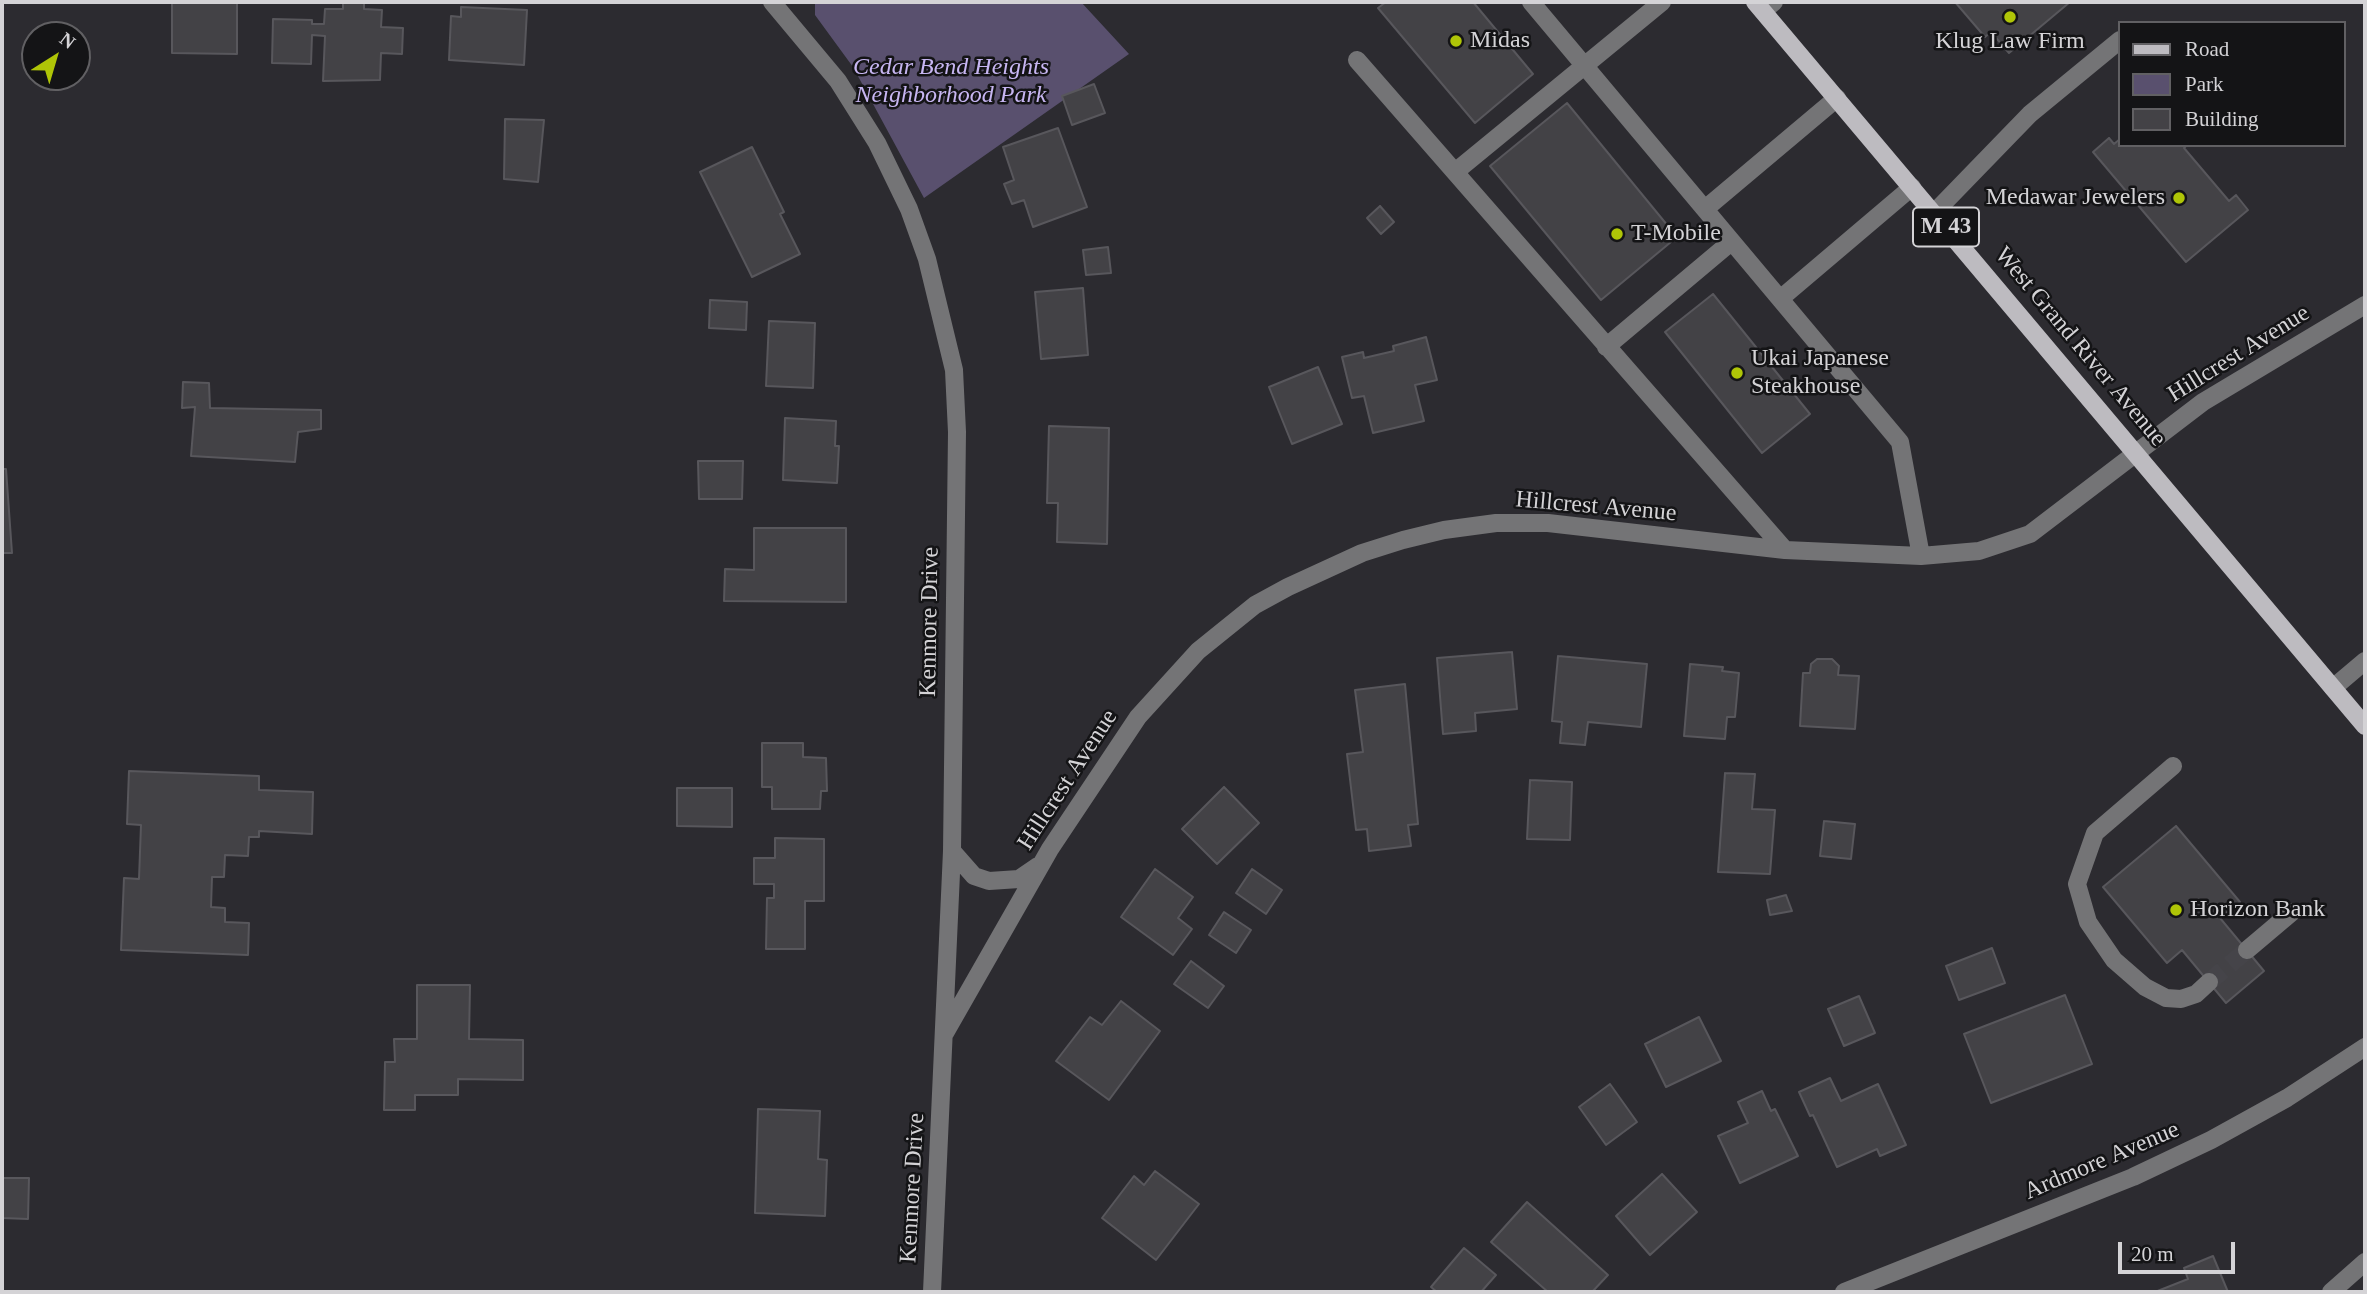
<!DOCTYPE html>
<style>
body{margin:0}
#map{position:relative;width:2367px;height:1294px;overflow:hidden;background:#2c2b30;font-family:"Times New Roman",serif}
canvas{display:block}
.frame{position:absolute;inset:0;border:4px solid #d4d3d6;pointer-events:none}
.legend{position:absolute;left:2118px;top:21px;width:228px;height:126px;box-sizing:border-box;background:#141416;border:2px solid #616063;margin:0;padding:9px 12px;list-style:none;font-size:21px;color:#d4d3d6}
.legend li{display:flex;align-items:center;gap:14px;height:35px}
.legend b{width:35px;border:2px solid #616063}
.north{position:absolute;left:21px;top:21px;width:70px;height:70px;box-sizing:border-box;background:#141416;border:2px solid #616063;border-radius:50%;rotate:37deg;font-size:19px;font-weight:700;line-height:28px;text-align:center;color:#d4d3d6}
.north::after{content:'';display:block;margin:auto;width:24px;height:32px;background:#afc507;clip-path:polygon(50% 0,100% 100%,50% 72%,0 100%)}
.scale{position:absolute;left:2118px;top:1242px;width:117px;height:32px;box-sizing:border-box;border:4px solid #d4d3d6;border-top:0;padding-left:9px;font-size:21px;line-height:24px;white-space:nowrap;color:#d4d3d6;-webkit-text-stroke:5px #141416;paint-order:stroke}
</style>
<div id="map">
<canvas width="2367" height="1294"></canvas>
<div class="frame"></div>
<ul class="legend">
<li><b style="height:9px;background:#bdbbc0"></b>Road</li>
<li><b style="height:19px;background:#59506e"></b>Park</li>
<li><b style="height:19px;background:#434246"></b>Building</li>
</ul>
<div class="north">N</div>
<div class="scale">20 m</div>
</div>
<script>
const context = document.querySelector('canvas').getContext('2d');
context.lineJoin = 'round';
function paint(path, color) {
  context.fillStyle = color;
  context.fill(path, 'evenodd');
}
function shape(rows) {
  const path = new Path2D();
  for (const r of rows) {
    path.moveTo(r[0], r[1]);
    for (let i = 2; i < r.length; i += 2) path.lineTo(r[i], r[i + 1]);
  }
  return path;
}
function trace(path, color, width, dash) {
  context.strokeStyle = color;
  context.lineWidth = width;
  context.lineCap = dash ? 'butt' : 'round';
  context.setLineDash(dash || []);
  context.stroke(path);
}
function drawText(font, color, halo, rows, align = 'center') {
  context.font = font + ' "Times New Roman",serif';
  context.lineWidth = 5;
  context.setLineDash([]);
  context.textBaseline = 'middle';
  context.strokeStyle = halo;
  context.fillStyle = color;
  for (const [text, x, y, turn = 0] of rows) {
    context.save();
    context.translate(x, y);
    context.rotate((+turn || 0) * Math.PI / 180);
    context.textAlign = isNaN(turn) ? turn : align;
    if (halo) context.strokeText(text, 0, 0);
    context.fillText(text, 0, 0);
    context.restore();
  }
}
const green = shape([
 [815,2,1081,2,1129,54,924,198,853,67,815,15]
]);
const building = shape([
 [172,2,237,2,237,54,172,53,172,2],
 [343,2,364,3,364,9,382,10,381,27,403,28,402,54,381,53,380,80,323,81,325,36,312,35,311,64,272,63,273,19,312,20,312,24,324,24,325,9,343,9,343,2],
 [1386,2,1473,2,1533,74,1475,123,1378,8,1386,2],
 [1955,2,2070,2,2009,53,1991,32,1985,37,1955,2],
 [461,7,527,10,524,65,449,60,451,16,461,17,461,7],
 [1094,84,1105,113,1072,125,1062,96,1094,84],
 [1567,103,1677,237,1601,300,1490,166,1567,103],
 [505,119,544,120,538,182,504,179,505,119],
 [1058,128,1087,207,1033,227,1024,200,1012,204,1004,184,1014,180,1003,147,1058,128],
 [2109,138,2114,144,2120,139,2120,145,2187,145,2184,148,2229,201,2236,195,2248,210,2186,262,2093,152,2109,138],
 [752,147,784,212,780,214,800,254,752,277,700,172,752,147],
 [1380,206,1394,222,1381,234,1367,218,1380,206],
 [1108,247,1111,273,1086,275,1083,250,1108,247],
 [1083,288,1088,355,1041,359,1035,292,1083,288],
 [1713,294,1810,414,1762,453,1665,332,1713,294],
 [710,300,747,302,746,330,709,328,710,300],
 [769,321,815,323,813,388,766,386,769,321],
 [1426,337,1437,380,1415,385,1424,421,1373,433,1364,396,1352,398,1342,357,1363,352,1364,358,1394,351,1393,346,1426,337],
 [1318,367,1342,424,1292,444,1269,387,1318,367],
 [183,382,209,383,210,408,321,410,321,429,298,432,295,462,191,456,195,407,182,408,183,382],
 [785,418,836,421,835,446,839,446,837,483,783,480,785,418],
 [1049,426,1109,428,1107,544,1057,542,1058,503,1047,503,1049,426],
 [698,461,743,461,742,499,699,499,698,461],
 [2,469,6,469,12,553,2,553,2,568,2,469],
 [754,528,846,528,846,602,724,601,725,569,754,570,754,528],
 [1512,652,1517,709,1475,713,1476,731,1443,734,1437,658,1512,652],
 [1558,656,1647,664,1641,727,1588,722,1585,745,1560,743,1562,722,1552,721,1558,656],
 [1817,659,1832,659,1839,666,1838,675,1859,676,1855,729,1800,726,1803,673,1810,673,1811,664,1817,659],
 [1690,664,1723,667,1722,671,1739,673,1735,717,1727,717,1725,739,1684,736,1690,664],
 [1405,684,1418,824,1408,825,1411,846,1369,851,1367,829,1356,830,1347,754,1363,752,1355,690,1405,684],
 [762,743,803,743,803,757,826,758,827,791,821,791,820,809,772,809,772,787,762,787,762,743],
 [129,771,259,776,259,790,313,792,312,834,259,831,259,837,249,837,248,856,225,855,224,877,212,877,211,907,225,908,225,922,249,923,248,955,121,950,124,878,139,879,141,825,127,824,129,771],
 [1725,773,1755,774,1752,809,1775,810,1770,874,1718,872,1725,773],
 [1530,780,1572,782,1570,840,1527,839,1530,780],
 [1224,787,1259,823,1217,864,1182,829,1224,787],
 [677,788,732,788,732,827,677,826,677,788],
 [1824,821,1855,824,1851,859,1820,856,1824,821],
 [2176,826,2240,902,2220,918,2264,971,2226,1003,2182,950,2167,963,2103,887,2176,826],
 [775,838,824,839,824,901,805,901,805,949,766,949,767,898,774,898,774,884,754,884,754,858,775,858,775,838],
 [1155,869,1193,897,1178,918,1192,929,1173,955,1121,917,1155,869],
 [1252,869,1282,890,1266,914,1236,893,1252,869],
 [1786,895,1792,911,1770,915,1767,900,1786,895],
 [1224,912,1251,930,1236,953,1209,935,1224,912],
 [1992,948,2005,983,1959,1000,1946,966,1992,948],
 [1191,961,1224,986,1208,1008,1174,984,1191,961],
 [417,985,470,985,469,1039,523,1040,523,1080,458,1079,458,1095,415,1095,415,1110,384,1110,385,1062,395,1062,394,1039,417,1039,417,985],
 [2065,995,2092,1064,1991,1103,1964,1034,2065,995],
 [1859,996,1875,1033,1844,1046,1828,1009,1859,996],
 [1121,1001,1160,1031,1109,1100,1056,1061,1090,1017,1102,1025,1121,1001],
 [1699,1017,1721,1061,1666,1087,1645,1044,1699,1017],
 [1830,1078,1841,1101,1878,1084,1906,1145,1880,1156,1877,1149,1837,1167,1813,1115,1810,1116,1799,1092,1830,1078],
 [1610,1084,1637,1122,1606,1145,1579,1107,1610,1084],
 [1762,1091,1771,1111,1775,1109,1798,1156,1740,1183,1718,1136,1748,1123,1738,1102,1762,1091],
 [758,1109,820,1111,818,1159,827,1160,825,1216,755,1213,758,1109],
 [1155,1171,1199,1204,1156,1260,1102,1218,1134,1176,1144,1185,1155,1171],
 [1662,1174,1697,1212,1650,1255,1616,1216,1662,1174],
 [2,1178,29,1178,28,1219,2,1218,2,1178],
 [1527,1202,1608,1275,1592,1292,1548,1292,1491,1242,1527,1202],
 [1464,1248,1496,1275,1481,1292,1437,1292,1431,1287,1464,1248],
 [2213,1256,2228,1292,2155,1292,2188,1279,2184,1268,2213,1256]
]);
const minorTunnel = shape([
 [2209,982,2247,950]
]);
const minor = shape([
 [772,2,838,81,877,143,909,209,927,259,954,370,957,432,952,851,932,1292],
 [1531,2,1900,442,1921,556],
 [1763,11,1774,2],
 [1357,60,1785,550],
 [1455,172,1662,2],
 [1705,209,1837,98],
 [1934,213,2030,114,2120,40],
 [1780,299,1912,187],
 [1606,347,1731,242],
 [2333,688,2365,661],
 [2173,766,2095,833,2077,884,2088,922,2114,960,2145,987,2166,998,2181,999,2196,994,2209,982],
 [952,851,974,876,989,881,1019,879,1038,866],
 [2247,950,2292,912],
 [945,1033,1050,849,1138,717,1198,651,1255,605,1288,587,1362,553,1403,540,1444,530,1496,523,1548,523,1785,550,1921,556,1979,551,2030,534,2203,402,2365,305],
 [1844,1292,2133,1177,2211,1140,2287,1098,2365,1047],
 [2331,1292,2365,1262]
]);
const major = shape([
 [1755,2,2365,726]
]);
const markers = [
 [2010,17,7,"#afc507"],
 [1456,41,7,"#afc507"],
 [2179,198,7,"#afc507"],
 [1617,234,7,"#afc507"],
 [1737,373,7,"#afc507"],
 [2176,910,7,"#afc507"]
];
const shields = [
 [1946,227,66]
];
const shieldNames = [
 ["M 43",1946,227]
];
const poiNames = [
 ["Midas",1470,41],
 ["Klug Law Firm",2010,42,"center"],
 ["Medawar Jewelers",2165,198,"right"],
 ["T-Mobile",1631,234],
 ["Ukai Japanese",1751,359],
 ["Steakhouse",1751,387],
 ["Horizon Bank",2190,910]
];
const parkNames = [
 ["Cedar Bend Heights",951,68],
 ["Neighborhood Park",951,96]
];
const streetNames = [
 ["West Grand River Avenue",2080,347,50],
 ["Hillcrest Avenue",2239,354,-32],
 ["Hillcrest Avenue",1596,507,5],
 ["Kenmore Drive",930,622,-89],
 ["Hillcrest Avenue",1068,780,-57],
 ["Ardmore Avenue",2102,1161,-23],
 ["Kenmore Drive",913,1188,-87]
];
paint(green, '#59506e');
paint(building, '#434246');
trace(building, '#58575c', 2);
trace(minorTunnel, '#454449', 18, [18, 9]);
trace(minor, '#747476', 18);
trace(major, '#bdbbc0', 18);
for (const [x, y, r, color] of markers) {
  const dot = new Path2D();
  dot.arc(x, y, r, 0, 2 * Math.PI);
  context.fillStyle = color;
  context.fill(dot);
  trace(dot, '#141416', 2.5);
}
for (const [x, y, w] of shields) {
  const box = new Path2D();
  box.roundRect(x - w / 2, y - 19.5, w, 39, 5);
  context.fillStyle = '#141416';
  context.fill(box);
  trace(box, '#d4d3d6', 2);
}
drawText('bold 23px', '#d4d3d6', null, shieldNames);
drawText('24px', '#d4d3d6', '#141416', poiNames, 'left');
drawText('italic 24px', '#c7b6f2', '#141416', parkNames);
drawText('24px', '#d4d3d6', '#141416', streetNames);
</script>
